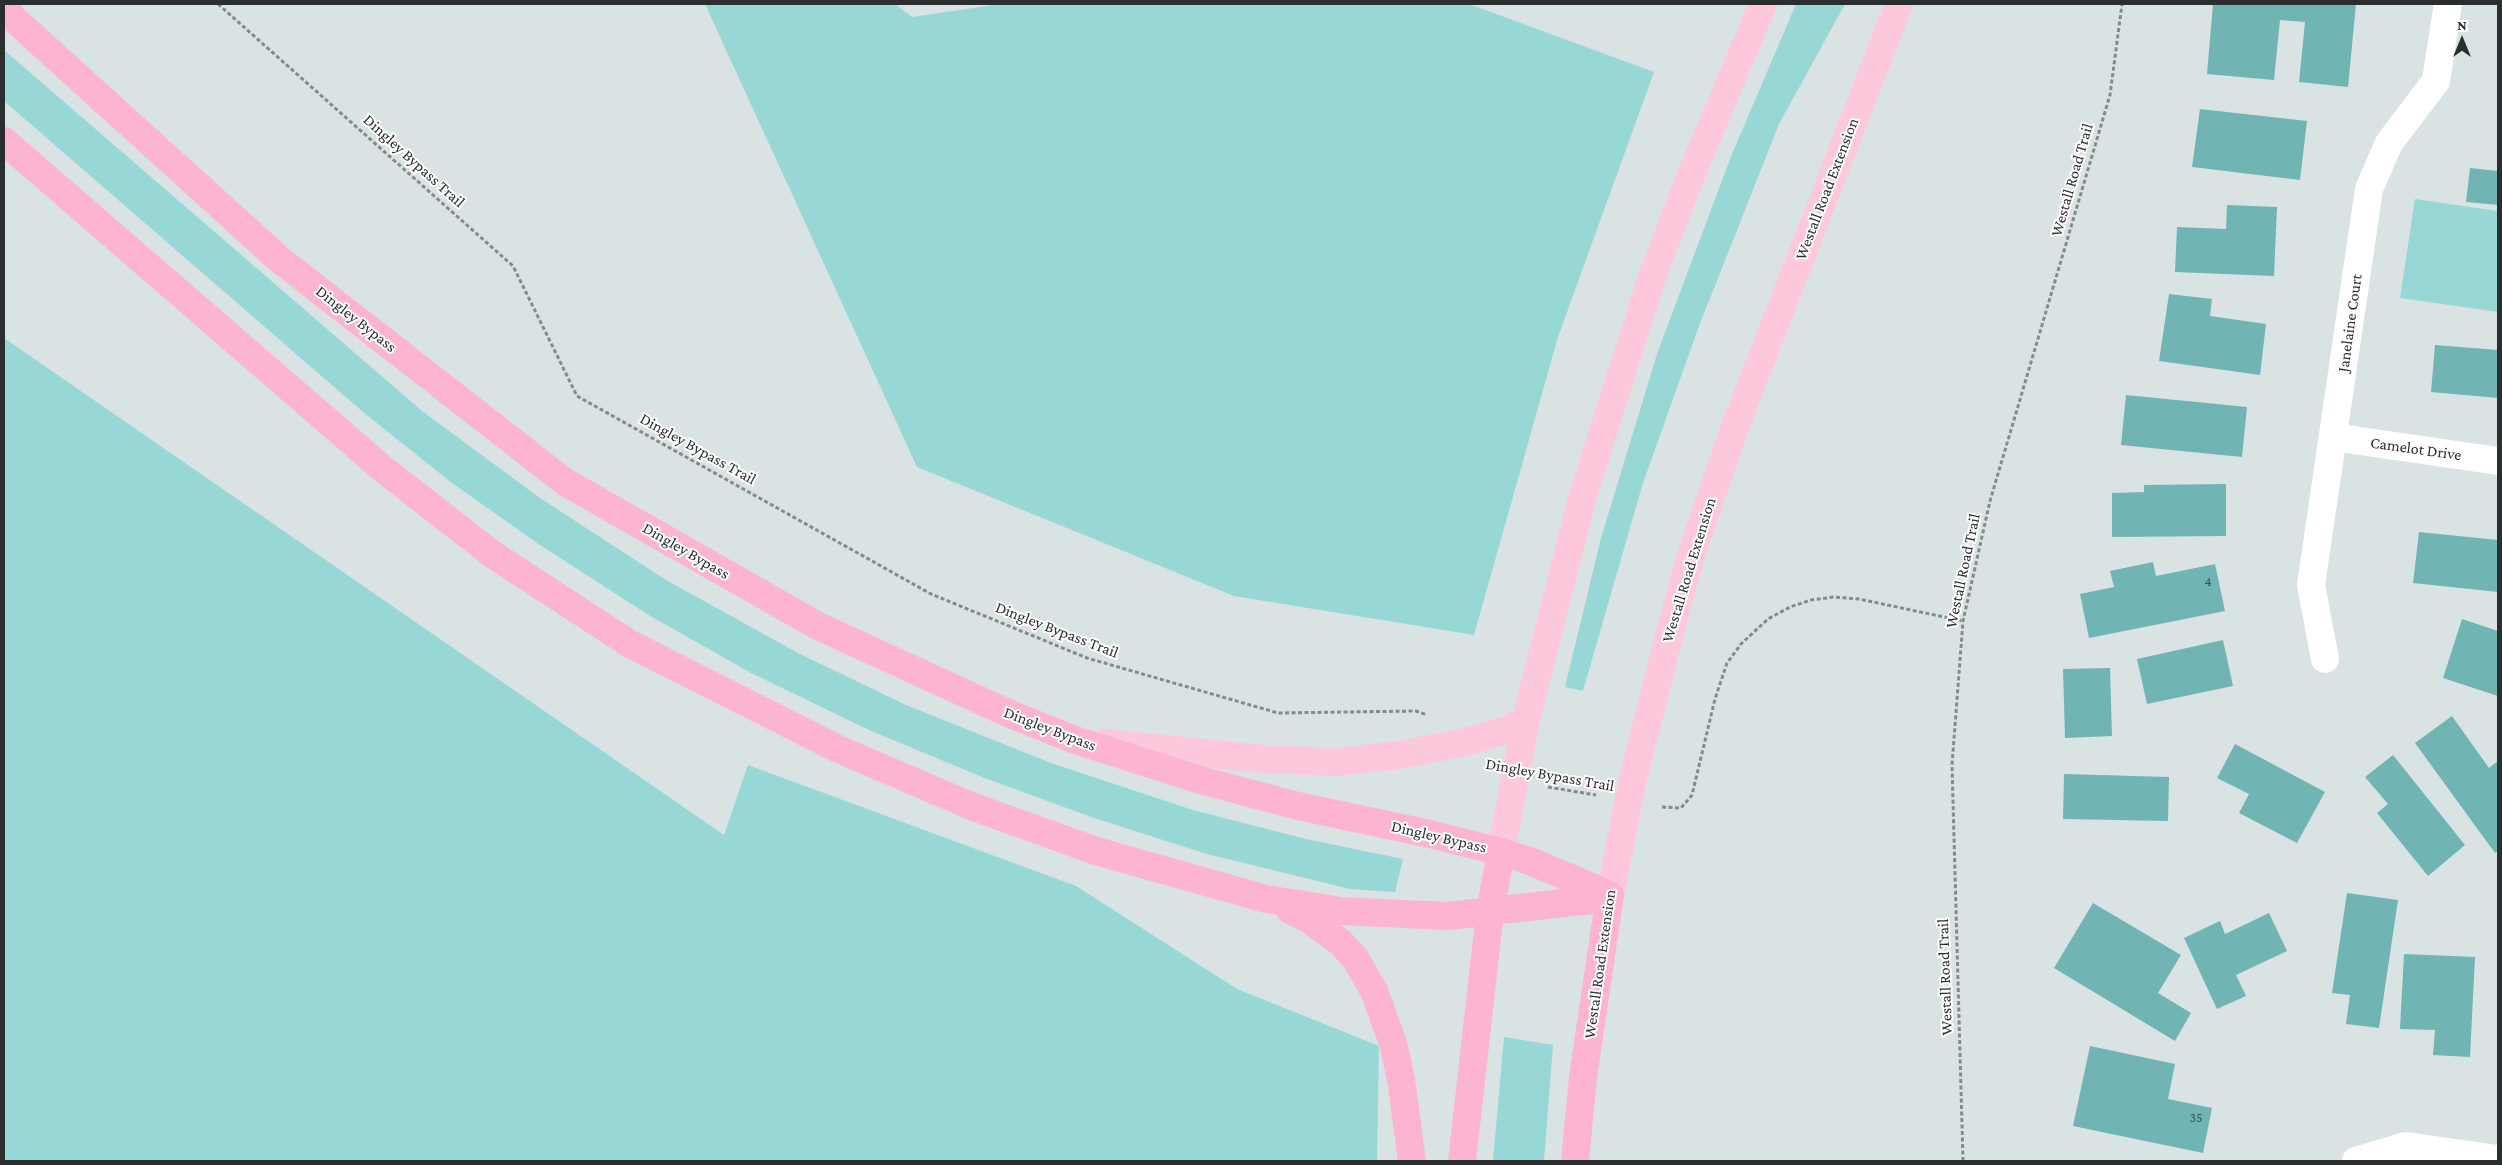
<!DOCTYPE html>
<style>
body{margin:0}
#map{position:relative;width:2502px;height:1165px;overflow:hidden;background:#dae3e3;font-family:"Crimson Pro",serif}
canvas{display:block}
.frame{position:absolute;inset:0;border:5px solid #2b2e2e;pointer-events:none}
.north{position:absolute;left:2437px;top:15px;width:50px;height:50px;-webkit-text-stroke:4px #fff;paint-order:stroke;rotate:0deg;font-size:14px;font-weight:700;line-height:20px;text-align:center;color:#2b2e2e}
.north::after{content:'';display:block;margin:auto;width:18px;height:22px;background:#2b2e2e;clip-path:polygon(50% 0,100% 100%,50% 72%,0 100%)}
</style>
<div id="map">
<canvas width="2502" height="1165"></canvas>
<div class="frame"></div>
<div class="north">N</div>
</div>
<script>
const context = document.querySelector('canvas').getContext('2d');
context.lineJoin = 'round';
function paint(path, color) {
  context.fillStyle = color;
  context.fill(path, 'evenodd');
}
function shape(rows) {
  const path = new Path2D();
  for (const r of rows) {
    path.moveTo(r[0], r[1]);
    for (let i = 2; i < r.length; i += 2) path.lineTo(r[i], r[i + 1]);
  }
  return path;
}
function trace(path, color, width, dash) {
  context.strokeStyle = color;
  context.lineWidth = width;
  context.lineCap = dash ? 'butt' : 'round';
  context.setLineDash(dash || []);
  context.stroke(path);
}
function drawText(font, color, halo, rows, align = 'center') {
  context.font = font + ' "Crimson Pro",serif';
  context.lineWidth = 4;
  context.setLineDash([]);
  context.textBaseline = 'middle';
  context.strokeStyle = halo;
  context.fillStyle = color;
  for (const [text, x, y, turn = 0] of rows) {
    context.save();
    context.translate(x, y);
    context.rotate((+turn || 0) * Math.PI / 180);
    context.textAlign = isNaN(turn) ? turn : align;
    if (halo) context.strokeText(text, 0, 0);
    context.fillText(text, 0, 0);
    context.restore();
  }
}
const green = shape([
 [705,4,895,4,912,17,1001,4,1469,4,1654,72,1558,337,1474,635,1234,596,917,467],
 [1796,4,1845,4,1779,124,1699,326,1642,486,1583,691,1565,687,1601,538,1657,354,1732,154],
 [4,50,422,411,540,498,666,580,798,653,906,705,1051,763,1193,810,1306,839,1403,859,1395,892,1350,889,1207,854,1094,818,982,777,869,730,751,673,647,614,537,543,452,483,363,412,4,101],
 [2415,199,2498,211,2498,312,2400,298],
 [4,338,724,835,748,765,1076,886,1237,989,1379,1046,1377,1161,4,1161],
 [1504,1037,1553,1045,1544,1161,1493,1161]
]);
const building = shape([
 [2213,4,2356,4,2348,87,2299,82,2305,22,2280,20,2274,80,2207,74],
 [2200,109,2307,121,2300,180,2192,167],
 [2470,168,2498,171,2498,205,2466,202],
 [2227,205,2277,207,2274,276,2175,272,2177,227,2226,229],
 [2169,294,2212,299,2210,316,2266,324,2260,375,2159,361],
 [2435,345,2498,350,2498,398,2431,392],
 [2126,395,2247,407,2242,457,2121,445],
 [2226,484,2226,536,2112,537,2112,493,2144,492,2144,485],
 [2419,532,2498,540,2498,592,2413,583],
 [2153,562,2156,576,2215,564,2225,611,2089,638,2080,594,2114,587,2110,571],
 [2462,619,2498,631,2498,696,2443,678],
 [2223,640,2233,686,2147,704,2137,659],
 [2110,668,2112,736,2065,738,2063,669],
 [2452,716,2489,768,2498,761,2498,851,2495,853,2415,743],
 [2235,744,2325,792,2297,843,2239,813,2249,794,2217,778],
 [2393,755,2465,845,2428,876,2377,813,2388,804,2365,777],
 [2064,774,2169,777,2168,821,2063,819],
 [2347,893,2398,900,2379,1028,2346,1024,2350,995,2332,993],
 [2093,903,2181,955,2158,993,2191,1013,2175,1041,2054,968],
 [2269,913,2287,951,2236,975,2246,996,2217,1009,2184,938,2220,921,2225,934],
 [2404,954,2475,957,2470,1057,2433,1055,2435,1030,2400,1029],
 [2090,1046,2175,1064,2168,1099,2212,1108,2203,1153,2073,1126]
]);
const path = shape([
 [218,4,513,266,577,396,931,594,1087,658,1278,713,1416,711,1427,715],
 [1548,787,1596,795],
 [1662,807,1681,808,1692,795,1715,699,1727,663,1741,644,1768,619,1790,607,1811,600,1834,597,1859,599,1963,621],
 [1963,1161,1952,765,1963,621,1990,501,2110,95,2122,4]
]);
const minor = shape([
 [2333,437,2498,461],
 [2325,659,2311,585,2369,189,2389,143,2436,81,2448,4],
 [2356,1161,2406,1146,2498,1159]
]);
const primary = shape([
 [1105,743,1263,759,1336,762,1399,755,1462,743,1507,730,1526,720],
 [1501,852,1526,720,1581,502,1653,274,1689,180,1763,4],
 [1610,895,1632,783,1668,640,1691,555,1735,427,1899,4]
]);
const trunk = shape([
 [4,10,279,259,565,482,818,626,1010,714,1075,740,1200,780,1298,806,1430,834,1501,852,1530,861,1610,895,1583,1077,1575,1161],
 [4,141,383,469,492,554,630,644,838,749,971,806,1096,851,1266,899,1341,911,1447,916,1609,898],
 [1290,910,1307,918,1341,943,1355,958,1374,991,1393,1043,1401,1079,1412,1161],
 [1462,1161,1490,912,1501,852]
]);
const numberNames = [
 ["4",2208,582],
 ["35",2196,1118]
];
const streetNames = [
 ["Dingley Bypass Trail",414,161,42],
 ["Westall Road Trail",2072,180,-74],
 ["Westall Road Extension",1827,189,-69],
 ["Dingley Bypass",356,319,38],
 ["Janelaine Court",2350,323,-82],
 ["Dingley Bypass Trail",698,449,29],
 ["Camelot Drive",2416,449,8],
 ["Dingley Bypass",686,551,30],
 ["Westall Road Extension",1689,570,-73],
 ["Westall Road Trail",1963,571,-78],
 ["Dingley Bypass Trail",1057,630,21],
 ["Dingley Bypass",1050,729,21],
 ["Dingley Bypass Trail",1550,775,10],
 ["Dingley Bypass",1439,837,13],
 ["Westall Road Extension",1600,964,-82],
 ["Westall Road Trail",1945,977,-92]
];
paint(green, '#97d7d6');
paint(building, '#71b4b4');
trace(path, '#858b8b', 3, [4, 2.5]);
trace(minor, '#fff', 28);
trace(primary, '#fdc7dc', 28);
trace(trunk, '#fcb4d0', 28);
drawText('14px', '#3c5050', null, numberNames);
drawText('16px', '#2b2e2e', '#fff', streetNames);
</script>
